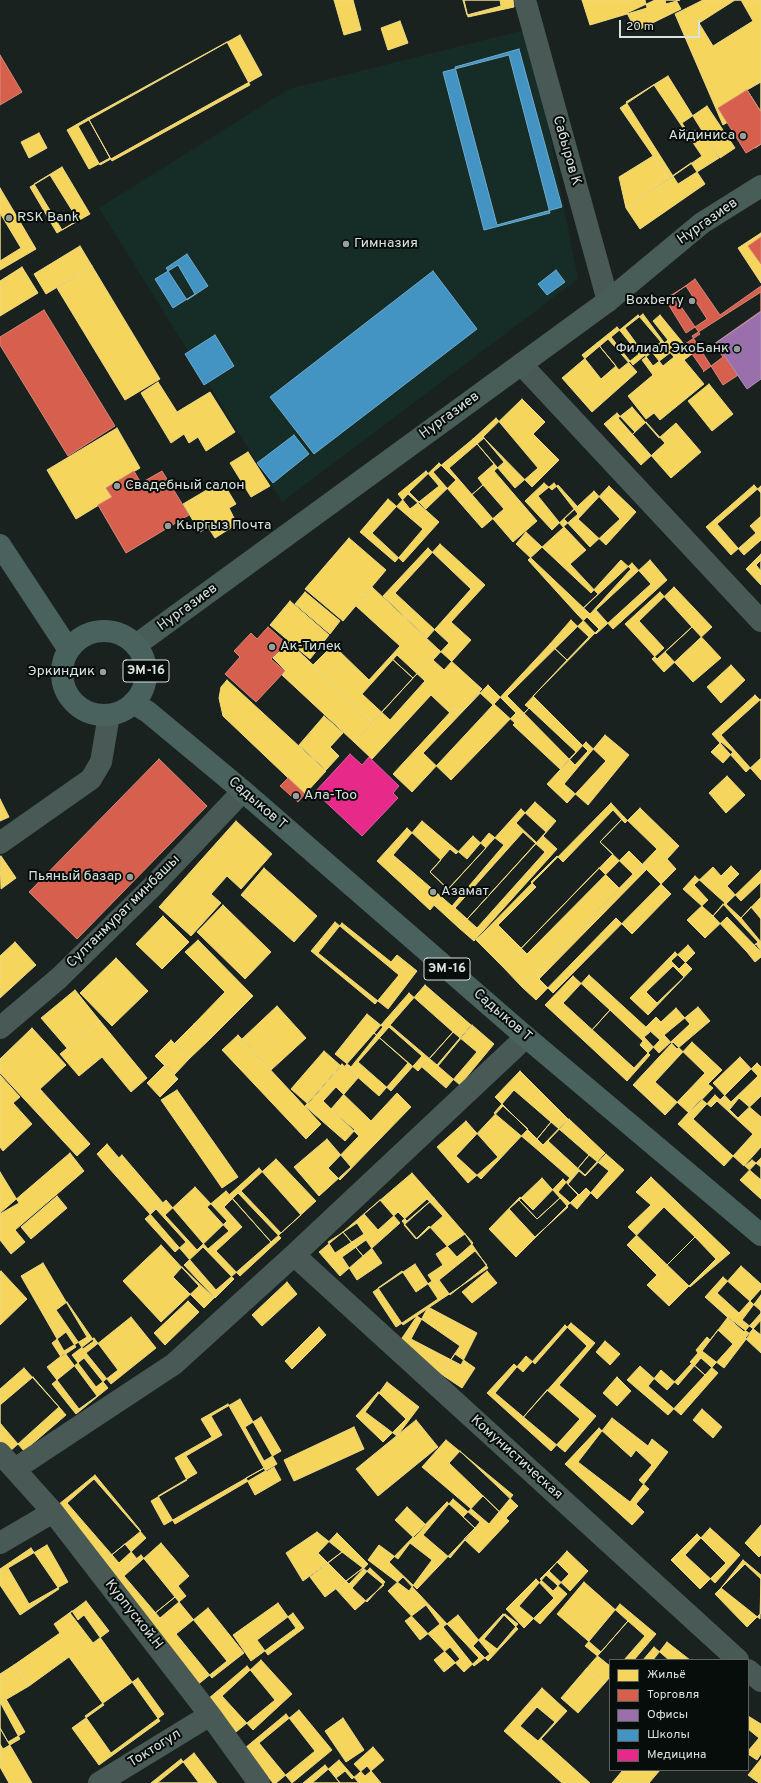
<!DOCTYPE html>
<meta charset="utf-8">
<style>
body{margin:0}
#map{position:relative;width:761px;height:1783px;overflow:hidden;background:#1a2220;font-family:Overpass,sans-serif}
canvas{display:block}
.legend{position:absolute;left:609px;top:1659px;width:140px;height:112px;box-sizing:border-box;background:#060d0b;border:1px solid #5a6260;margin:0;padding:5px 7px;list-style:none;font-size:12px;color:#d8e2df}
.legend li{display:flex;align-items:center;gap:8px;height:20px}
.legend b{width:20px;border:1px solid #5a6260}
.scale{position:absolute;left:619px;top:20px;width:81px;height:18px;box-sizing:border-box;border:2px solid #d8e2df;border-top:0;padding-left:5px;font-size:12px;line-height:14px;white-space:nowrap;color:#d8e2df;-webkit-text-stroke:3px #060d0b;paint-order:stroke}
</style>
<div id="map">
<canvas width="761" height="1783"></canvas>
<ul class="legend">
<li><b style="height:11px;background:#f6d55c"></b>Жильё</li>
<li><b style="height:11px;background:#d6604d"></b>Торговля</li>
<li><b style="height:11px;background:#9970ab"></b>Офисы</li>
<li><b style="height:11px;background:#4393c3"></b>Школы</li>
<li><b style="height:11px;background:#e7298a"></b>Медицина</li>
</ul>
<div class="scale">20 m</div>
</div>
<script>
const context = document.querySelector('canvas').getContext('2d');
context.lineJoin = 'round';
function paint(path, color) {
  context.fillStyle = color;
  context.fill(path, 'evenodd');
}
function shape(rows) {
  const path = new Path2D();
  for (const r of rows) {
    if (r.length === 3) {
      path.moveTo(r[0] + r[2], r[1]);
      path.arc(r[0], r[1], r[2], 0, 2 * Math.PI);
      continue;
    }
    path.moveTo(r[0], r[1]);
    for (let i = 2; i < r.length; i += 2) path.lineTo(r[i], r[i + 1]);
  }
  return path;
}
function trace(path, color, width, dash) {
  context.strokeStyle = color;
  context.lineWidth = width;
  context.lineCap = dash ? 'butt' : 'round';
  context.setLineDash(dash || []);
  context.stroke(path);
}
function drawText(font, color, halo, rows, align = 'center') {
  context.font = font + ' Overpass,sans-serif';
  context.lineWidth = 4;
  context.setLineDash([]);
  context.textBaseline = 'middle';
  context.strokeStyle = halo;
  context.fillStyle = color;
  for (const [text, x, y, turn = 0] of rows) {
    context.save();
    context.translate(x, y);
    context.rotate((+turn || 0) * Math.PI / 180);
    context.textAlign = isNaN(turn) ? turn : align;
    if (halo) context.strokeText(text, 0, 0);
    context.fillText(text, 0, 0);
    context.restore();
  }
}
const built = shape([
 [529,29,578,279,282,502,99,208,289,89]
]);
const homes = shape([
 [334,0,353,0,361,30,344,35,334,0],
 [463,0,500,0,501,6,467,15,463,0],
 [464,0,513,0,514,7,468,17,464,0],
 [582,0,645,0,647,8,590,25,582,0],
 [655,0,676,0,681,9,636,31,627,13,655,0],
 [665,0,680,0,666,4,665,0],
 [703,0,761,0,761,144,755,148,736,117,723,125,675,14,703,0],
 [735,0,741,0,753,21,713,46,699,23,735,0],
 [400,21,408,43,388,50,381,28,400,21],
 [240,35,262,75,100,165,78,126,240,35],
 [227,42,250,85,112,161,88,118,227,42],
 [668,76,719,158,678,184,626,102,668,76],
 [761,82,761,112,747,90,761,82],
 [0,83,5,91,0,94,0,83],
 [654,85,702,156,669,179,620,108,654,85],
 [707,106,735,148,720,158,705,136,701,139,695,130,689,134,682,123,707,106],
 [88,118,110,158,89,169,67,130,88,118],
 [39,133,47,148,29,158,21,142,39,133],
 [653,156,669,179,626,208,619,177,653,156],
 [691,163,705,184,640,229,626,208,691,163],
 [62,167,90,214,62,230,34,184,62,167],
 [50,175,78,220,57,233,30,187,50,175],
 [0,188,36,249,0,270,0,188],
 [0,213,21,248,0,261,0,213],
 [761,233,761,283,738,248,761,233],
 [80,246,92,266,46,294,34,274,80,246],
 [92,266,160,379,125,400,57,288,92,266],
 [22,267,38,293,0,316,0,281,22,267],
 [643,314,671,352,653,366,625,328,643,314],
 [638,315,661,342,633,365,611,337,638,315],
 [660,315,692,354,684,360,704,384,660,420,654,413,646,419,628,396,653,375,642,360,652,352,663,366,674,357,663,344,668,340,653,321,660,315],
 [617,327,639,354,619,370,597,343,617,327],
 [608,339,637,372,592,412,562,378,608,339],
 [597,343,616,366,601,379,582,355,597,343],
 [158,382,177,412,210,392,235,432,206,451,198,437,189,443,184,434,171,443,141,393,158,382],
 [709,384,733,414,712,431,688,401,709,384],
 [522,399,545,422,533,434,559,460,532,487,483,437,522,399],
 [632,407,659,438,676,423,701,452,671,478,618,418,632,407],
 [617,413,635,432,622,444,604,424,617,413],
 [496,418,538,468,515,488,473,439,496,418],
 [646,422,665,443,641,465,622,444,646,422],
 [117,428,140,468,106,488,112,497,76,519,47,470,117,428],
 [484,438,504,462,494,471,537,521,513,542,449,468,484,438],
 [473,439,494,464,478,478,483,485,461,504,433,472,473,439],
 [248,452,270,486,251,497,230,463,248,452],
 [439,463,456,480,426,509,409,492,439,463],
 [426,471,439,486,410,509,398,494,426,471],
 [222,481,236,504,229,508,237,524,215,538,208,527,200,532,183,504,222,481],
 [544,483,552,490,558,485,577,506,552,530,525,501,544,483],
 [554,483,578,514,563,527,538,496,554,483],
 [483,485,504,509,482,528,461,504,483,485],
 [754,485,761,493,761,516,750,526,756,533,731,555,706,527,754,485],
 [609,486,636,512,606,545,578,519,609,486],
 [761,486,761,540,744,555,717,524,761,486],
 [594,491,620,519,590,547,564,519,594,491],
 [408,494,439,522,403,562,372,533,408,494],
 [388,499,423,529,395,562,360,532,388,499],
 [564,527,586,550,570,564,598,594,577,614,528,560,564,527],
 [526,532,591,593,621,560,631,569,590,614,516,544,526,532],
 [349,538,386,570,343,621,305,589,349,538],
 [440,544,485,585,451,622,471,640,444,670,433,660,449,643,395,593,440,544],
 [428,548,471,589,427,638,383,596,428,548],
 [761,554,761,585,746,569,761,554],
 [650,560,667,580,613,629,596,610,650,560],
 [761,560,761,571,756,565,761,560],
 [632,563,651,584,596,634,577,614,632,563],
 [372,587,439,650,413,678,390,657,400,646,356,606,372,587],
 [674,587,712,627,664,672,652,659,664,648,639,621,674,587],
 [305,592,340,621,330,634,295,604,305,592],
 [660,592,692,627,657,659,625,624,660,592],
 [290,601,329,635,310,659,270,625,290,601],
 [587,617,599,629,533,696,588,751,575,765,507,696,587,617],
 [571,620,589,637,567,660,550,644,571,620],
 [692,627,721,658,693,682,665,652,692,627],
 [289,642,373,722,354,742,282,675,286,671,273,658,289,642],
 [550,644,567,660,525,705,529,708,515,723,494,704,550,644],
 [333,645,369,680,390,657,413,678,373,722,313,665,333,645],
 [439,650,482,689,460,713,454,708,450,713,431,695,372,759,354,742,439,650],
 [397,655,425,681,390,720,362,694,397,655],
 [731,665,745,680,721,703,707,687,731,665],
 [227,680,326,771,305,794,223,716,219,698,221,687,227,680],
 [488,685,516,713,451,780,423,753,488,685],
 [479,692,493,705,412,792,393,774,454,708,460,713,479,692],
 [755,695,761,701,761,758,746,772,712,734,755,695],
 [761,699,761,780,721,735,761,699],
 [529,708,576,752,560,769,513,725,529,708],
 [324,716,343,733,330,747,339,756,326,770,299,745,324,716],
 [605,735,629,755,588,805,564,784,605,735],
 [586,742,606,761,567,803,547,784,586,742],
 [721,742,733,752,723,763,711,752,721,742],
 [727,776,745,795,726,813,709,793,727,776],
 [0,799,9,817,0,821,0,799],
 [535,802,556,821,537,843,516,823,535,802],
 [611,803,624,817,600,842,613,854,503,967,476,940,611,803],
 [640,808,679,846,667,859,676,869,553,993,539,979,647,869,629,851,527,954,498,925,536,887,531,882,557,856,563,862,613,810,625,823,640,808],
 [521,809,546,832,459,928,434,905,521,809],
 [624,817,657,849,633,874,600,842,624,817],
 [236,821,272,854,241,889,227,876,211,894,221,903,191,936,159,907,236,821],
 [422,821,467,859,489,833,504,845,452,906,393,855,422,821],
 [407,828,441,860,430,872,448,889,430,910,377,861,407,828],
 [523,832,545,852,477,928,455,908,523,832],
 [473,836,486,848,448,889,430,872,450,849,456,854,473,836],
 [543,836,557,849,474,941,459,928,543,836],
 [1,856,16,878,1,889,0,857,1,856],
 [642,865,671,894,632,934,616,918,536,1000,522,987,642,865],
 [731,866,739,874,727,886,741,901,761,882,761,952,727,917,705,938,687,920,708,900,694,885,713,867,721,876,731,866],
 [264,868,317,916,294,942,241,895,264,868],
 [599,868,619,888,522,987,503,967,599,868],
 [761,870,761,897,741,918,726,904,761,870],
 [695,876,725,903,713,916,683,889,695,876],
 [723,904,758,942,747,952,713,916,723,904],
 [223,905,271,952,245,979,197,932,223,905],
 [751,907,761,919,761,942,741,918,751,907],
 [163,916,189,942,162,969,136,944,163,916],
 [335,922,399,975,375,1004,311,951,335,922],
 [342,923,391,962,397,955,417,971,388,1009,318,953,342,923],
 [198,940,253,996,210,1039,194,1024,225,992,185,952,198,940],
 [15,942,36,965,0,998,0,956,15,942],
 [756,944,761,951,761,957,755,962,747,952,756,944],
 [688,945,695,953,679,969,671,961,688,945],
 [675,952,692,969,648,1015,630,998,675,952],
 [116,958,148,991,112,1026,80,993,116,958],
 [673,966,684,977,657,1003,646,992,673,966],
 [589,975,660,1040,634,1068,563,1003,589,975],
 [573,976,610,1010,583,1040,545,1005,573,976],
 [425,985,471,1025,437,1065,390,1025,425,985],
 [75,990,100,1021,67,1048,41,1018,75,990],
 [409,993,453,1032,418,1071,374,1033,409,993],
 [277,1006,306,1038,271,1070,242,1039,277,1006],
 [698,1007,710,1021,677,1049,664,1035,698,1007],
 [676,1008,690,1024,659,1053,644,1037,650,1032,646,1027,656,1017,661,1022,676,1008],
 [610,1010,643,1041,640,1045,650,1055,627,1081,583,1040,610,1010],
 [367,1014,383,1027,351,1067,335,1054,367,1014],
 [100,1021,147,1078,131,1092,102,1057,79,1076,60,1054,100,1021],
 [194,1024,210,1039,189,1059,174,1044,194,1024],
 [472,1025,494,1044,460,1085,438,1066,472,1025],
 [389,1027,422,1056,391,1091,358,1062,389,1027],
 [32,1028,66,1065,40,1089,90,1144,77,1156,0,1073,0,1059,32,1028],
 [453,1032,477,1052,446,1088,422,1067,453,1032],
 [374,1033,408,1063,379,1096,345,1066,374,1033],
 [238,1035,321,1124,306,1139,222,1050,238,1035],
 [171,1040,189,1059,174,1075,155,1056,171,1040],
 [673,1042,705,1073,665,1115,633,1085,673,1042],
 [692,1042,722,1070,708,1084,713,1088,689,1113,655,1082,692,1042],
 [324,1051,341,1066,308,1104,291,1089,324,1051],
 [740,1057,758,1076,731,1102,713,1083,740,1057],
 [757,1063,761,1067,761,1096,738,1118,720,1100,757,1063],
 [342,1064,358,1078,331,1109,355,1130,345,1141,305,1106,342,1064],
 [165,1065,178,1079,160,1097,147,1083,165,1065],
 [520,1071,568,1119,543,1145,495,1097,520,1071],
 [0,1075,20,1097,13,1103,32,1124,3,1151,0,1147,0,1075],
 [336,1087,371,1121,397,1093,411,1107,340,1180,328,1168,359,1136,323,1101,336,1087],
 [177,1090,238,1177,222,1188,161,1100,177,1090],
 [514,1090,551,1122,532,1145,494,1113,514,1090],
 [715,1095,730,1109,739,1098,761,1117,761,1147,744,1166,693,1119,715,1095],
 [701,1099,711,1107,717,1101,753,1134,724,1166,678,1124,701,1099],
 [503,1106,528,1129,481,1179,456,1156,503,1106],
 [569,1119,605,1153,585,1175,548,1141,569,1119],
 [466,1121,498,1157,468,1183,437,1147,466,1121],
 [551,1122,589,1155,570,1178,532,1145,551,1122],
 [327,1139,351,1167,319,1196,294,1167,327,1139],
 [107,1144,119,1158,108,1167,97,1154,107,1144],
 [70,1153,84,1171,15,1230,25,1242,11,1254,0,1240,0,1213,70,1153],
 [606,1154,624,1170,597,1199,586,1188,579,1195,568,1184,579,1171,585,1176,606,1154],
 [122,1155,163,1203,150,1214,108,1167,122,1155],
 [589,1155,609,1171,577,1209,558,1192,589,1155],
 [761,1158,761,1199,740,1180,761,1158],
 [276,1159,316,1201,281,1233,241,1191,276,1159],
 [752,1160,761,1167,761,1180,745,1166,752,1160],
 [259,1168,301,1215,271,1242,229,1195,259,1168],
 [0,1172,19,1203,0,1214,0,1172],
 [412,1173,434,1198,407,1221,398,1212,378,1230,364,1214,412,1173],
 [651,1177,730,1253,690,1287,628,1227,651,1205,636,1192,651,1177],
 [542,1178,560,1198,537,1219,519,1200,542,1178],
 [563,1179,578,1195,516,1257,489,1229,520,1197,533,1210,563,1179],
 [195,1187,227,1221,197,1250,165,1215,195,1187],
 [226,1191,271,1242,216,1290,150,1214,166,1200,208,1249,229,1231,207,1207,226,1191],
 [238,1193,281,1238,240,1276,216,1251,242,1227,224,1207,238,1193],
 [57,1196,67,1208,31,1239,21,1227,57,1196],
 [434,1198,473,1243,457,1257,429,1226,416,1239,404,1225,434,1198],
 [560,1198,568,1207,535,1237,509,1209,519,1200,537,1219,560,1198],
 [427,1199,443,1216,417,1239,402,1221,427,1199],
 [380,1200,400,1223,363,1256,343,1232,380,1200],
 [664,1207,695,1237,657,1275,627,1245,664,1207],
 [156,1209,186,1242,175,1252,145,1219,156,1209],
 [357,1223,364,1234,335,1253,328,1242,357,1223],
 [343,1232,363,1256,340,1276,319,1252,343,1232],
 [465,1234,488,1268,403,1325,378,1288,402,1271,416,1292,432,1281,428,1275,443,1265,436,1254,465,1234],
 [695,1237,716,1259,669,1306,647,1285,695,1237],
 [366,1240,382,1263,357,1280,342,1257,366,1240],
 [161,1245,199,1286,161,1322,123,1281,161,1245],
 [203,1247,234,1279,215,1298,184,1265,203,1247],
 [475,1251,487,1265,450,1295,439,1280,475,1251],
 [43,1263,87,1337,64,1351,21,1276,43,1263],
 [415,1264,438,1299,396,1327,373,1292,415,1264],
 [741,1266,761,1284,761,1289,739,1313,717,1293,741,1266],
 [182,1267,214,1298,204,1308,173,1277,182,1267],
 [1,1271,27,1299,0,1325,0,1272,1,1271],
 [487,1271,497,1283,472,1303,462,1292,487,1271],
 [723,1277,761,1311,761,1313,744,1332,705,1297,723,1277],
 [287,1282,297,1294,262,1326,252,1315,287,1282],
 [761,1295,761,1335,742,1320,761,1295],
 [188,1301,199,1312,165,1345,154,1333,188,1301],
 [67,1302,94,1341,83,1349,56,1310,67,1302],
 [428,1307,477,1333,461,1365,411,1339,428,1307],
 [417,1316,460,1346,441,1374,398,1344,417,1316],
 [131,1317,156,1348,111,1384,86,1353,131,1317],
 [728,1317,750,1334,724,1368,702,1351,728,1317],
 [761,1320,761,1353,745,1338,761,1320],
 [571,1323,595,1343,559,1385,596,1416,565,1452,495,1393,526,1356,535,1364,571,1323],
 [565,1325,587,1346,519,1422,487,1393,514,1364,523,1372,565,1325],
 [319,1327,326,1335,292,1369,285,1361,319,1327],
 [718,1330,733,1344,705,1375,690,1362,698,1353,696,1350,707,1337,710,1340,718,1330],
 [66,1332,76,1347,61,1357,52,1343,66,1332],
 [94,1338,118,1370,96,1387,72,1355,94,1338],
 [605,1341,620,1354,610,1365,596,1352,605,1341],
 [65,1353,97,1396,79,1409,47,1367,65,1353],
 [455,1354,475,1368,462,1388,441,1374,455,1354],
 [84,1358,108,1388,76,1414,52,1384,84,1358],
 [701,1358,718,1373,681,1415,648,1386,661,1370,678,1385,701,1358],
 [692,1363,705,1375,668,1415,627,1380,640,1366,667,1390,692,1363],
 [24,1368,59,1407,8,1453,0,1444,0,1389,24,1368],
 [33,1377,66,1415,24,1451,0,1423,0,1405,33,1377],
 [617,1377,631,1391,617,1406,603,1393,617,1377],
 [387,1382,419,1407,397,1436,365,1412,387,1382],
 [547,1390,580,1419,551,1451,519,1422,547,1390],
 [378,1392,406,1419,383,1442,356,1416,378,1392],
 [240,1399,277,1464,175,1524,158,1496,197,1473,186,1456,222,1435,211,1416,240,1399],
 [228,1404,264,1468,164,1525,151,1501,187,1480,175,1458,212,1437,201,1419,228,1404],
 [702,1409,722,1427,713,1438,693,1420,702,1409],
 [261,1417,281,1451,264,1461,245,1427,261,1417],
 [612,1418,648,1446,652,1439,668,1452,630,1502,578,1462,612,1418],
 [416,1420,438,1447,378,1496,356,1469,416,1420],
 [354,1427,364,1449,294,1481,284,1460,354,1427],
 [599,1428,631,1457,636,1450,652,1465,639,1480,649,1489,636,1504,644,1512,632,1525,565,1464,599,1428],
 [446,1440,513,1495,489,1524,422,1467,446,1440],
 [460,1451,518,1506,506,1518,449,1463,460,1451],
 [274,1467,281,1480,255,1495,246,1478,264,1468,266,1472,274,1467],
 [95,1475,141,1531,98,1566,53,1509,95,1475],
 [94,1479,146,1538,119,1563,67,1503,94,1479],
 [483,1496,509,1521,479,1553,464,1539,475,1528,463,1517,483,1496],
 [453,1499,480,1522,450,1558,423,1535,453,1499],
 [447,1502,475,1528,417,1589,389,1562,447,1502],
 [407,1507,426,1525,414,1538,395,1520,407,1507],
 [761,1525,761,1555,759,1557,745,1543,761,1525],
 [710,1528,740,1555,715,1583,685,1555,710,1528],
 [317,1532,342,1552,303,1581,286,1553,317,1532],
 [337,1533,368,1564,349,1584,318,1553,337,1533],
 [697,1534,726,1563,700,1589,671,1560,697,1534],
 [161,1543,189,1576,178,1586,186,1596,160,1618,124,1576,161,1543],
 [410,1543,432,1560,409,1591,368,1560,379,1545,398,1559,410,1543],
 [125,1544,137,1559,110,1580,98,1566,125,1544],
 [47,1545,68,1582,29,1604,8,1568,47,1545],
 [31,1548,59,1589,20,1615,0,1585,0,1569,31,1548],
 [567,1551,588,1571,570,1591,549,1571,567,1551],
 [342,1552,363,1568,325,1597,310,1577,342,1552],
 [141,1555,175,1597,144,1622,110,1580,141,1555],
 [743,1560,761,1575,760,1619,721,1588,743,1560],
 [557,1562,569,1574,553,1591,540,1579,557,1562],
 [745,1564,761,1579,761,1613,747,1627,715,1594,745,1564],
 [363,1568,384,1585,355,1610,336,1589,363,1568],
 [370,1568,385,1582,367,1602,352,1588,370,1568],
 [546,1575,567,1594,540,1624,519,1606,546,1575],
 [403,1577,479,1658,464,1672,388,1591,403,1577],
 [536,1579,554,1598,524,1628,506,1609,536,1579],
 [584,1582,628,1621,601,1652,557,1614,584,1582],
 [175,1597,227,1661,196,1686,144,1622,175,1597],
 [86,1601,109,1631,93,1643,70,1613,86,1601],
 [278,1603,296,1628,251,1661,233,1635,278,1603],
 [620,1604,656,1634,634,1660,610,1660,610,1666,585,1646,620,1604],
 [426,1605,440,1624,420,1640,405,1621,426,1605],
 [208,1608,244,1653,212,1678,176,1634,208,1608],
 [72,1611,78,1620,84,1615,160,1721,99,1765,72,1728,104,1705,69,1657,29,1686,14,1665,60,1633,54,1624,72,1611],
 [293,1613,304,1628,268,1655,257,1640,293,1613],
 [503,1614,518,1629,488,1661,473,1646,503,1614],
 [505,1614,518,1624,497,1649,484,1639,505,1614],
 [458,1615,490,1654,474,1666,443,1627,458,1615],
 [628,1621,645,1636,624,1660,610,1660,610,1677,604,1684,586,1669,628,1621],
 [667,1642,690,1660,653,1660,667,1642],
 [450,1647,460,1659,444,1672,434,1660,450,1647],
 [654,1647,669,1660,643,1660,654,1647],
 [261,1660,292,1694,253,1730,222,1696,261,1660],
 [14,1665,29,1686,0,1703,0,1674,14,1665],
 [247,1666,275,1700,236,1732,208,1699,247,1666],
 [586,1669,604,1684,578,1713,561,1698,586,1669],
 [138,1678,164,1714,111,1753,85,1716,138,1678],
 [542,1688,567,1711,541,1739,590,1783,562,1783,504,1731,542,1688],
 [6,1699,25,1732,8,1742,0,1728,0,1703,6,1699],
 [0,1702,20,1739,3,1749,0,1744,0,1702],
 [537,1707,555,1722,538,1741,520,1726,537,1707],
 [299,1710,332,1750,292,1783,259,1743,299,1710],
 [286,1714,315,1751,276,1783,273,1783,245,1748,286,1714],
 [748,1716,761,1724,761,1754,757,1760,748,1754,748,1716],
 [343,1718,364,1750,346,1762,325,1731,343,1718],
 [0,1728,8,1742,32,1783,9,1783,0,1767,0,1728],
 [748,1729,759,1738,748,1751,748,1729],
 [373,1747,384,1760,365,1776,354,1764,373,1747],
 [194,1753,217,1783,157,1783,194,1753],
 [181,1759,199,1783,151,1783,181,1759],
 [761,1759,761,1783,759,1783,748,1775,761,1759],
 [339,1760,359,1783,312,1783,339,1760],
 [325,1765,340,1783,303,1783,325,1765],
 [367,1766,381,1783,340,1783,336,1778,345,1771,352,1779,367,1766],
 [623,1770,660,1770,649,1783,612,1783,623,1770]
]);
const shops = shape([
 [0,55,22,92,0,105,0,55],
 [747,90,761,112,761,144,746,153,718,108,747,90],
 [761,237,761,264,748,246,761,237],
 [695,279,720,315,761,286,761,311,714,344,723,357,703,372,704,371,685,344,700,334,673,295,695,279],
 [686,286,707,319,686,333,665,299,686,286],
 [761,292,761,360,723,385,692,336,761,292],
 [44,310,115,426,68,456,0,345,0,337,44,310],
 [134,471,141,483,162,471,189,515,126,553,98,505,112,497,106,488,134,471],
 [268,627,286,643,271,659,285,671,256,702,225,674,240,657,234,651,251,633,257,639,268,627],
 [159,759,207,806,77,939,29,892,159,759],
 [288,778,305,794,298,802,280,786,288,778]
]);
const offices = shape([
 [761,312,761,379,747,389,716,343,761,312]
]);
const schools = shape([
 [519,49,562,207,497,225,455,67,519,49],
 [509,55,550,213,484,230,443,72,509,55],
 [187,254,208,286,187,300,166,268,187,254],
 [178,265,195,294,173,308,155,279,178,265],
 [556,270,565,282,547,295,538,284,556,270],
 [433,271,477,329,314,454,270,397,433,271],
 [215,335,234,366,204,385,185,354,215,335],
 [294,435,309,454,273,483,257,463,294,435]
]);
const health = shape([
 [350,754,362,765,369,757,399,786,393,793,398,798,362,836,315,792,350,754]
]);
const minor = shape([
 [521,364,761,621],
 [0,843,91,779,101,762,109,715],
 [294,1255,738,1660],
 [0,1453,53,1512,210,1715,259,1783],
 [15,1469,174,1364,294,1255,526,1037],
 [0,1543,53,1512],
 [748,1670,761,1681],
 [99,1783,210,1715]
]);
const tertiary = shape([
 [525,0,608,301],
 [0,1028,59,978,151,888,243,791]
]);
const secondary = shape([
 [136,645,608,301,702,223,761,186]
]);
const trunk = shape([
 [0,545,69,650],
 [104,673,42],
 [133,703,148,712,243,791,526,1037,761,1235]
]);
const markers = [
 [743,136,4,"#969f9c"],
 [9,218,4,"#969f9c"],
 [346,244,4,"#969f9c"],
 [692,301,4,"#969f9c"],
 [737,349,4,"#969f9c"],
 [117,486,4,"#969f9c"],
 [168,526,4,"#969f9c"],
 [272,647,4,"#969f9c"],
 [103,672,4,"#969f9c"],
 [296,796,4,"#969f9c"],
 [130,877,4,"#969f9c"],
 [433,892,4,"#969f9c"]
];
const shields = [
 [146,671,46],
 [447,969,46]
];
const shieldNames = [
 ["ЭМ-16",146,671],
 ["ЭМ-16",447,969]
];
const poiNames = [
 ["Айдиниса",735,136,"right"],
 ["RSK Bank",17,218],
 ["Гимназия",354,244],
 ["Boxberry",684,301,"right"],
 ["Филиал ЭкоБанк",729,349,"right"],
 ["Cвадебный салон",125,486],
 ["Кыргыз Почта",176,526],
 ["Ак-Тилек",280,647],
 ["Эркиндик",95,672,"right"],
 ["Ала-Тоо",304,796],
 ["Пьяный базар",122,877,"right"],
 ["Азамат",441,892]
];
const streetNames = [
 ["Сабыров К",566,151,74],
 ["Нургазиев",708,222,-35],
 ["Нургазиев",450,416,-36],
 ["Нургазиев",188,608,-36],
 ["Садыков Т",257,804,41],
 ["Султанмурат минбашы",124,912,-45],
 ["Садыков Т",502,1016,41],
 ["Комунистическая",516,1458,42],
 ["Курпуской.Н",133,1615,52],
 ["Токтогул",155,1749,-32]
];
paint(built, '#162c27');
paint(homes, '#f6d55c');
trace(homes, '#edd983', 1);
paint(shops, '#d6604d');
trace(shops, '#d78779', 1);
paint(offices, '#9970ab');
trace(offices, '#ac92bb', 1);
paint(schools, '#4393c3');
trace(schools, '#70abcb', 1);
paint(health, '#e7298a');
trace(health, '#e260a4', 1);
trace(minor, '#495a56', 22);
trace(tertiary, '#495a56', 22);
trace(secondary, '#485d58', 22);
trace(trunk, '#4a625e', 22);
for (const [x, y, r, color] of markers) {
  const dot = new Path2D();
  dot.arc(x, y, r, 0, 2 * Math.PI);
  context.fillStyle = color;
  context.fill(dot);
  trace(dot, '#060d0b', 1.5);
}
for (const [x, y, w] of shields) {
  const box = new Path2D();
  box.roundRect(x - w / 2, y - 11, w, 22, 3);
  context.fillStyle = '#060d0b';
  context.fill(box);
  trace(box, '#d8e2df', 1);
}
drawText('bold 13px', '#d8e2df', null, shieldNames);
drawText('14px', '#d8e2df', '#060d0b', poiNames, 'left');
drawText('14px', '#d8e2df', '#060d0b', streetNames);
</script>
